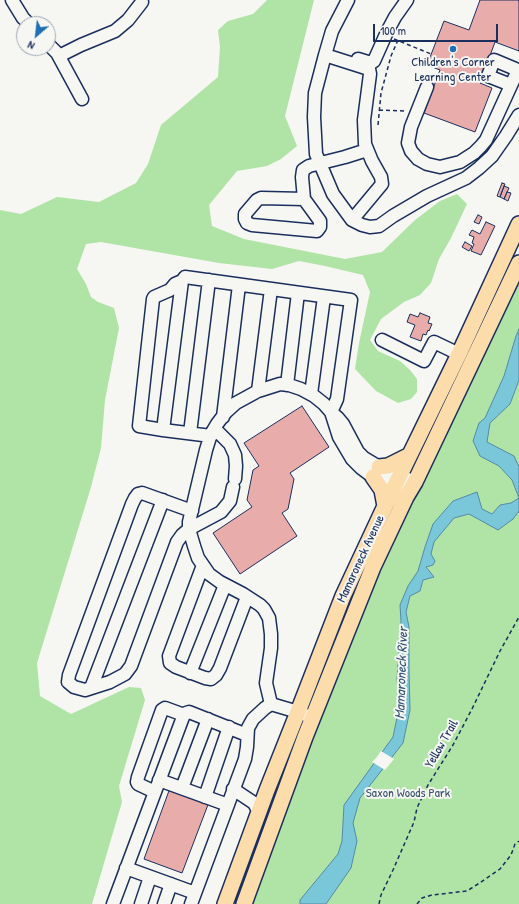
<!DOCTYPE html>
<style>
body{margin:0}
#map{position:relative;width:519px;height:904px;overflow:hidden;background:#f6f6f2;font-family:"Patrick Hand",sans-serif}
canvas{display:block}
.north{position:absolute;left:16px;top:16px;width:40px;height:40px;box-sizing:border-box;background:#f6f6f2;border:1px solid #9ea6b7;border-radius:50%;rotate:208deg;font-size:11px;font-weight:700;line-height:16px;text-align:center;color:#1b2f5e}
.north::after{content:'';display:block;margin:auto;width:14px;height:18px;background:#1f6fb2;clip-path:polygon(50% 0,100% 100%,50% 72%,0 100%)}
.scale{position:absolute;left:373px;top:24px;width:125px;height:18px;box-sizing:border-box;border:2px solid #1b2f5e;border-top:0;padding-left:5px;font-size:12px;line-height:14px;white-space:nowrap;color:#1b2f5e;-webkit-text-stroke:3px #f6f6f2;paint-order:stroke}
</style>
<div id="map">
<canvas width="519" height="904"></canvas>
<div class="north">N</div>
<div class="scale">100 m</div>
</div>
<script>
const context = document.querySelector('canvas').getContext('2d');
context.lineJoin = 'round';
function paint(path, color) {
  context.fillStyle = color;
  context.fill(path, 'evenodd');
}
function shape(rows) {
  const path = new Path2D();
  for (const r of rows) {
    path.moveTo(r[0], r[1]);
    for (let i = 2; i < r.length; i += 2) path.lineTo(r[i], r[i + 1]);
  }
  return path;
}
function trace(path, color, width, dash) {
  context.strokeStyle = color;
  context.lineWidth = width;
  context.lineCap = dash ? 'butt' : 'round';
  context.setLineDash(dash || []);
  context.stroke(path);
}
function drawText(font, color, halo, rows, align = 'center') {
  context.font = font + ' "Patrick Hand",sans-serif';
  context.lineWidth = 4;
  context.setLineDash([]);
  context.textBaseline = 'middle';
  context.strokeStyle = halo;
  context.fillStyle = color;
  for (const [text, x, y, turn = 0] of rows) {
    context.save();
    context.translate(x, y);
    context.rotate((+turn || 0) * Math.PI / 180);
    context.textAlign = isNaN(turn) ? turn : align;
    if (halo) context.strokeText(text, 0, 0);
    context.fillText(text, 0, 0);
    context.restore();
  }
}
const green = shape([
 [267,0,314,0,285,116,297,146,281,159,267,166,237,171,209,205,212,226,244,239,345,259,382,252,415,220,440,201,457,194,467,204,451,238,439,259,431,283,420,295,404,302,381,319,370,340,378,351,400,361,410,370,417,379,417,392,411,399,398,403,376,391,355,369,359,343,370,292,363,275,325,266,299,261,272,269,219,263,101,242,86,244,77,269,86,284,91,297,98,302,114,308,119,328,105,400,101,448,91,487,37,663,40,696,71,714,129,687,141,688,145,700,119,786,122,802,92,904,0,904,0,210,21,214,57,197,99,202,136,183,148,164,161,125,218,77,220,47,218,30,228,21,253,14],
 [519,279,519,904,250,904,365,596]
]);
const water = shape([
 [519,329,519,380,510,404,490,423,487,442,514,456,519,467,519,511,513,519,498,530,469,514,454,518,434,542,431,554,435,561,433,565,426,567,434,577,423,580,420,591,410,596,406,612,409,627,409,671,410,710,403,743,360,798,353,823,357,841,351,868,326,904,300,904,300,900,338,854,342,841,344,805,393,737,400,703,397,679,401,621,400,605,408,586,418,571,425,547,433,524,453,501,477,492,482,509,492,514,500,505,511,503,519,498,512,480,499,466,480,456,473,441,479,423,485,418,504,376,516,336,519,329]
]);
const pier = shape([
 [381,751,394,759,385,770,372,762,376,758]
]);
const building = shape([
 [480,0,519,0,519,51,495,42,480,83,492,88,475,132,424,113,440,70,427,65,444,21,469,30,480,0],
 [502,183,505,184,500,197,497,196,502,183],
 [504,186,509,188,504,199,500,197,504,186],
 [507,192,511,193,508,201,504,199,507,192],
 [478,215,482,217,479,224,474,222,478,215],
 [486,222,495,226,481,255,471,251,474,244,472,243,474,237,469,235,472,230,480,234,486,222],
 [465,242,472,246,469,251,462,247,465,242],
 [420,313,430,317,428,323,432,324,429,331,428,330,426,335,423,334,421,341,410,337,415,325,407,322,410,314,418,317,420,313],
 [302,406,329,447,290,473,294,479,288,509,282,513,297,536,240,574,213,533,252,507,247,500,253,470,259,466,244,443,302,406],
 [170,788,209,802,182,873,144,859,170,788]
]);
const path = shape([
 [394,39,431,54],
 [379,110,404,111],
 [378,125,381,93,391,56,398,40],
 [379,904,381,895,393,870,414,822,417,808,428,785,453,745,472,709,500,651,519,617],
 [417,904,422,898,432,895,467,891,478,884,500,869,511,855,515,844,519,841]
]);
const minor = shape([
 [12,0,23,18,29,24],
 [348,0,332,31,325,55,315,93,314,117,316,154,333,194,352,220,362,225,370,227,379,226,393,216,427,196,466,178,479,168,492,156,506,136,519,115],
 [48,44,57,53,82,99],
 [325,55,369,69,370,74,364,120,365,144,372,161,381,177,382,184,352,220],
 [59,56,81,45,115,31,128,20,142,2],
 [358,59,371,63,374,61,387,32,395,17,407,0],
 [511,85,488,76,494,60,518,70],
 [427,87,411,127,408,143,411,151,418,159,427,164,440,167,460,162,474,153,481,146,486,140,518,70,519,70],
 [304,199,261,198,257,200,245,214,245,219,247,223,252,225,317,231,320,227,320,221,304,199,302,177,303,170,309,166,345,157,367,150],
 [382,340,424,361,434,342,459,354],
 [287,385,298,293],
 [258,391,271,289],
 [311,394,324,297],
 [223,417,239,285],
 [215,429,230,444,235,455,236,466,235,479],
 [163,430,139,426,153,299,154,297,170,290,175,284,182,281],
 [190,433,209,280],
 [211,436,163,430,182,281,185,277,351,300,337,399,331,412,339,437,352,459,361,468,373,477,409,492],
 [192,511,142,493,138,494,135,498,132,504,69,675,68,682,74,687,85,690,110,682,125,674,131,666,177,542,182,535,189,529,221,512,230,501,233,487],
 [203,565,169,656,170,663,176,667,205,678,211,679,216,675,220,668,247,597],
 [190,673,225,585],
 [91,688,163,500],
 [271,704,266,683,271,648,271,634,269,618,264,609,260,605,243,594,220,582,209,574,198,558,194,546,189,529,189,522,206,450,211,434,217,424,226,412,236,403,258,391,280,384,289,385,301,389,314,396,324,404,331,412,338,418,343,424,358,452,364,458,379,467,415,482],
 [159,780,228,805],
 [182,788,208,719],
 [233,789,254,803,259,812],
 [155,792,138,784,137,782,138,777,162,710,165,708,184,715],
 [205,797,229,727],
 [126,868,195,893],
 [113,904,183,717,186,713,189,712,247,735],
 [141,904,150,877],
 [164,904,171,884],
 [191,904,245,759,247,747,248,728,253,719,265,708,271,704,298,712,313,718]
]);
const major = shape([
 [379,467,388,466,410,455],
 [373,477,382,490,385,506],
 [225,904,267,790,298,712,343,596,385,506,459,354,519,224],
 [244,904,305,737,373,567,406,497,415,482,519,263]
]);
const markers = [
 [453,49,4,"#1f6fb2"]
];
const poiNames = [
 ["Children's Corner",453,63],
 ["Learning Center",453,78]
];
const streetNames = [
 ["Mamaroneck Avenue",361,559,-65],
 ["Yellow Trail",442,744,-60]
];
const parkNames = [
 ["Saxon Woods Park",408,794]
];
const waterNames = [
 ["Mamaroneck River",402,673,-88]
];
paint(green, '#afe4a6');
paint(water, '#7ac7d9');
trace(water, '#548aa8', 1);
paint(pier, '#f6f6f2');
paint(building, '#e8adab');
trace(building, '#1b2f5e', 1);
trace(minor, '#1b2f5e', 15);
trace(major, '#1b2f5e', 18);
trace(path, '#1b2f5e', 1.5, [4, 3]);
trace(minor, '#f6f6f2', 12);
trace(major, '#fddcac', 15);
for (const [x, y, r, color] of markers) {
  const dot = new Path2D();
  dot.arc(x, y, r, 0, 2 * Math.PI);
  context.fillStyle = color;
  context.fill(dot);
  trace(dot, '#f6f6f2', 1.5);
}
drawText('13px', '#1b2f5e', '#f6f6f2', poiNames);
drawText('13px', '#1b2f5e', '#f6f6f2', streetNames);
drawText('13px', '#39536c', '#f6f6f2', parkNames);
drawText('italic 14px', '#33557d', '#f6f6f2', waterNames);
</script>
